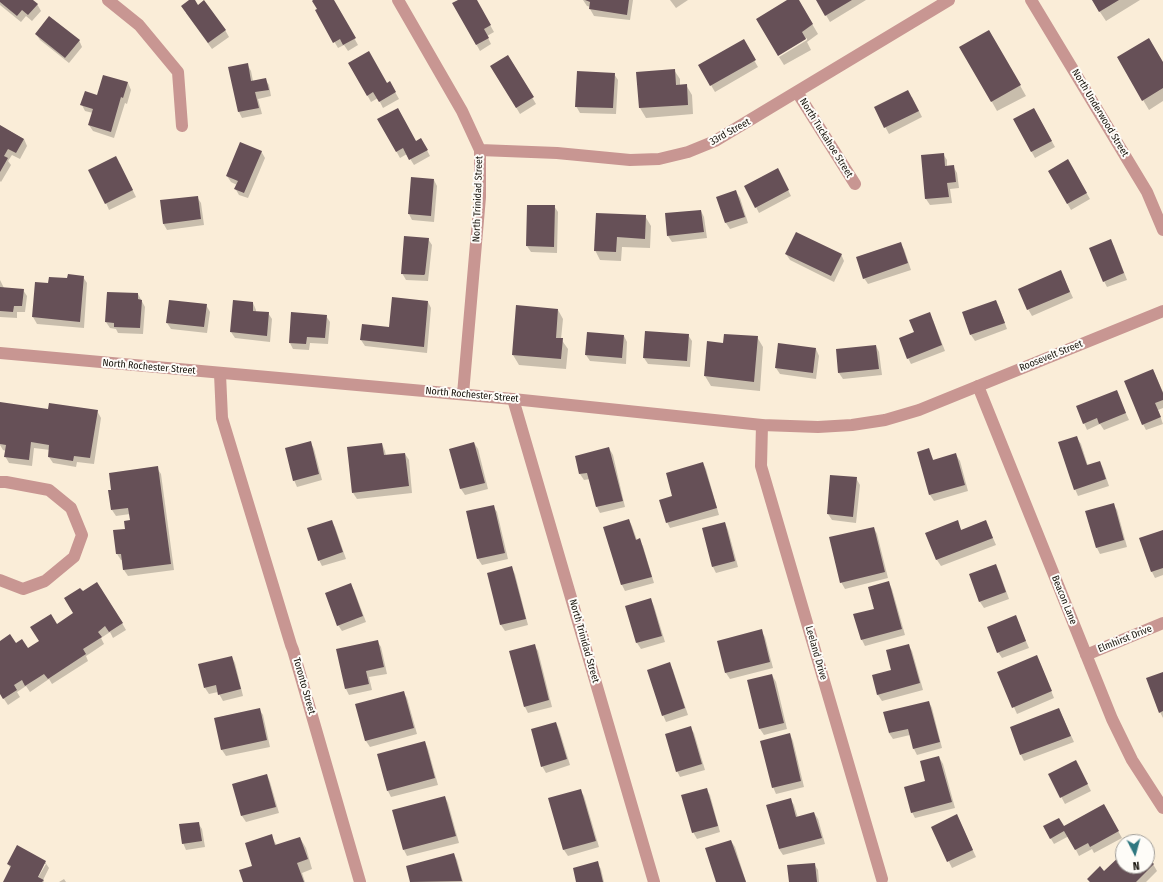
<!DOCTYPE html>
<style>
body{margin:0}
#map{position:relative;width:1163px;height:882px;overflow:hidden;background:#faedd8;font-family:"Fira Sans Condensed",sans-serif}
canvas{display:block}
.north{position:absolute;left:1115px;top:834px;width:40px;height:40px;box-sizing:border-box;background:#fefcf8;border:1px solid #a19e99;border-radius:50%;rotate:174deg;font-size:11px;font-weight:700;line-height:16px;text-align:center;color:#16120b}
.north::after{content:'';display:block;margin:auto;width:14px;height:18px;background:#2f7780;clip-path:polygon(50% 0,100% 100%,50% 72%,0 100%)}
</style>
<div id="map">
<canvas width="1163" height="882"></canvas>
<div class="north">N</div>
</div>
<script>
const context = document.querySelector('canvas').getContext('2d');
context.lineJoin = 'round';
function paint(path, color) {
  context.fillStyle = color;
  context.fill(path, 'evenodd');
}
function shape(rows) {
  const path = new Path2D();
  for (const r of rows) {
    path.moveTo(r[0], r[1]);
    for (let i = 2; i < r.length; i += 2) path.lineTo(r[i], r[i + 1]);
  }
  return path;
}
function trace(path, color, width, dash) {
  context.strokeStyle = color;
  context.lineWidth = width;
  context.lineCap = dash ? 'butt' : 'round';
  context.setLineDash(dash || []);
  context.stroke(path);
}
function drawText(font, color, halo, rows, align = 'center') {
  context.font = font + ' "Fira Sans Condensed",sans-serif';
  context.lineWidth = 4;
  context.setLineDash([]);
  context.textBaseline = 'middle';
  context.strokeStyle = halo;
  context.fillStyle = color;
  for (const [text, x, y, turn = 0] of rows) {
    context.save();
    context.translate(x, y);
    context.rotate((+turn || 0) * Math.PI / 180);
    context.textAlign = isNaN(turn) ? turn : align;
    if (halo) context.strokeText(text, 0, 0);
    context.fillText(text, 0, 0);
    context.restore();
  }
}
const shadow = shape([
 [0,0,32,0,37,4,41,11,32,21,26,16,21,22,0,5],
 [191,0,193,0,198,6,225,30,229,37,212,49,186,13],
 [315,0,333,0,358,45,348,51,344,45,338,48,316,10,318,9],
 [460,0,476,0,494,32,487,36,491,44,480,51,454,4],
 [583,0,633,0,630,20,594,16,590,9,591,7,587,6],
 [670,0,688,0,676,8],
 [789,0,798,0,818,34,807,42,811,50,784,65,779,57,807,40,807,38,778,55],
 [817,0,866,0,830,22],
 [1092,0,1140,0,1106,21],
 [989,31,1026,96,997,111,961,47],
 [36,34,79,40,82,47,69,63,40,40],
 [743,41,758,67,715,92,699,65],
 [508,57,536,104,520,114,492,66],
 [1118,58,1163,64,1163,101,1149,110],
 [247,64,251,71,253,81,265,79,269,85,271,96,258,99,262,114,242,118,239,112,230,68],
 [350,64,387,85,390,83,399,99,383,108,378,98,371,102],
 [674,70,680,79,680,85,686,85,692,95,693,114,646,118,640,108,637,73],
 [614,74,618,80,616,114,580,113,576,106],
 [128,83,131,90,127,104,125,103,114,138,93,131,89,125,93,113,85,111,82,105,98,96],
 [912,97,922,117,889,134,875,108],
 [1034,109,1055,147,1035,158,1014,120],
 [379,120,416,142,421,139,430,156,414,165,407,154,400,158],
 [0,126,24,139,27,146,20,159,12,155,8,161,11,165,1,182,0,181],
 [261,151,265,158,248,198,239,195,235,188,237,185,231,182,227,176],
 [943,154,947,160,947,167,953,166,957,173,959,188,950,189,952,203,930,205,926,199,922,156],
 [1068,161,1090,199,1071,210,1049,171],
 [120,164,136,197,109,210,106,203],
 [781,176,791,196,759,213,756,207],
 [434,180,437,186,434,222,412,220,409,214],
 [736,192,740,198,748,223,730,229,726,223,718,197],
 [197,197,201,203,204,225,167,230,163,223],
 [554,206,558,212,557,253,531,252,527,246],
 [701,211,704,217,707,238,672,242,668,236],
 [645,216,651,226,650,248,622,247,621,261,600,260,595,250],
 [428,239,432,245,428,281,406,280,402,273],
 [1110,240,1114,246,1127,280,1107,287,1104,281],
 [900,243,904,249,911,270,868,284,864,278],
 [786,254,841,254,844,261,834,282,790,260],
 [83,277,87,283,84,328,37,324,33,317,36,283,49,284],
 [1064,278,1073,298,1032,316,1028,309],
 [0,280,4,288,23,290,27,296,25,312,17,312,17,318,0,317],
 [107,293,138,294,145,307,143,334,118,333,116,329,110,328,106,322],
 [996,301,999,307,1007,329,975,341,971,335],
 [428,302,431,308,427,353,365,346,361,340,390,328],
 [253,303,256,310,256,312,268,313,272,319,270,342,235,338,231,332],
 [206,305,210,312,207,333,171,329,167,323],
 [558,310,563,319,561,339,568,349,566,369,519,365,513,355],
 [292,313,326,316,330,322,328,344,310,343,309,350,293,349,290,343],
 [933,320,945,351,911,364,908,358,915,332],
 [688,335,692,341,690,367,648,364,644,358],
 [624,336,627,342,626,364,590,361,586,355],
 [757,337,763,347,760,391,711,386,705,376,724,344],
 [876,346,879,352,882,375,843,379,839,373,837,350],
 [816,349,819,356,816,379,780,374,776,368],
 [1153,370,1163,392,1163,408,1158,410,1163,424,1146,430,1143,424],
 [1116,391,1129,420,1104,430,1100,424,1087,430,1084,423],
 [0,404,49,410,97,411,101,418,94,464,77,462,76,467,53,463,49,457,50,450,34,448,32,466,9,463,5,456,6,451,3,450,0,445],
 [1077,438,1081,444,1088,466,1100,462,1103,468,1109,486,1078,496,1075,489],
 [311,443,314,449,322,480,297,487,294,480],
 [474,443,478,449,488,489,465,495,461,489,451,449],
 [382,444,385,451,386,456,405,454,409,460,412,493,357,499,353,493],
 [609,448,613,455,625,507,600,513,597,507,590,479,584,480,580,474,576,457],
 [929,450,934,461,956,455,960,461,968,491,934,501,930,495,918,453],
 [703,463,706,469,719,515,670,528,667,522,673,497],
 [157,468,161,474,174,570,128,576,124,570,123,560,121,560,117,554,131,520,130,514,116,516,112,510],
 [831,476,856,478,860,485,856,523,832,520,828,514],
 [1113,504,1117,510,1127,547,1100,554,1097,548],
 [493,506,497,512,508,559,482,565,478,559,467,512],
 [629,520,632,526,637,540,639,540,643,546,654,583,625,591,622,585],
 [331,521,335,527,346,559,322,566,319,560],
 [957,522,962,531,986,522,996,545,941,566,937,560,927,533],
 [725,523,728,530,738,567,716,573,713,567],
 [874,528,877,534,888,578,845,589,841,582],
 [1163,531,1163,575,1155,578,1152,572],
 [995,565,999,571,1009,599,984,608,980,602,970,574],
 [512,568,515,574,528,625,505,631,501,625,488,574],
 [889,583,892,589,905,635,865,646,862,640],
 [350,584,354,590,366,622,342,631,338,625],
 [82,592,122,623,126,630,113,638,110,632,101,638,104,644,86,656,88,661,52,684,49,679,30,692,26,686,17,692,20,697,8,705,0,693,0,642,15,644,28,650,40,642,57,625,74,614],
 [651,600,654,606,665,642,641,649,637,643,627,607],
 [1015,616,1029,648,1002,658,998,652],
 [761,631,765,637,773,668,730,679,726,673,718,642],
 [377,641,381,647,387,674,369,677,372,690,349,695,346,689],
 [534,645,538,651,552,707,528,713,525,707],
 [908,645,912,651,923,690,882,701,878,695,873,676,892,671],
 [232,657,235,663,243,696,223,701,218,692,209,694,205,688],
 [1040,663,1054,698,1017,714,998,672],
 [669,664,673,670,688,715,666,722,663,715],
 [1163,673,1163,718,1160,712],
 [772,675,776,682,787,729,764,735,760,729],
 [403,692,407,698,417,734,370,747,366,741,356,705],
 [929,702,932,708,942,748,917,755,914,749,910,735,893,739,889,733],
 [259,709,263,715,270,747,226,756,222,750,215,718],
 [1059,709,1074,742,1024,761,1021,755],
 [556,723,559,729,570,765,546,773,542,766],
 [690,727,694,733,705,770,680,777,677,771],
 [790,734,793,741,804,787,776,794,773,787],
 [425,742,428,749,438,785,391,797,388,791],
 [939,757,943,764,955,808,915,818,912,812],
 [1079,767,1091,791,1065,804,1049,774],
 [267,775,270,782,279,813,246,822,242,816],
 [706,789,710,795,720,832,697,839,693,832],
 [580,790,584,796,599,847,568,856,564,850,549,799],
 [445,797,448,803,459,843,407,856,404,850],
 [790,799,794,805,798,818,814,813,818,819,825,844,783,855,779,849,767,805],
 [1104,806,1122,838,1094,853,1092,849,1079,856,1069,836,1054,844,1044,827,1064,828],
 [960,822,976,857,952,868,932,827],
 [198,823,202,829,205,847,186,850,183,843],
 [271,835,277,846,300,838,306,848,312,869,302,873,305,882,244,882],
 [731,841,735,847,746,882,717,882],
 [454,854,457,860,463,882,411,882,407,867],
 [1123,854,1123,866,1147,866,1147,858,1153,864,1157,871,1146,882,1090,882,1088,879,1104,872],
 [45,862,49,868,43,880,44,882,4,882,11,869,8,864],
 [44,864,46,864,36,881,35,881],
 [597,863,601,869,604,882,577,882],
 [814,864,818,870,819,882,790,882],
 [64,879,66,882,59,882]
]);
const building = shape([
 [0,0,33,0,38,4,28,15,22,10,17,16,0,2],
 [189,0,195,0,198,5,204,0,226,30,208,43,181,6],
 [313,0,334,0,356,38,343,45,340,39,333,43,315,10,317,9,312,1],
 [458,0,477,0,491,25,484,29,489,38,476,45,452,3],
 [585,0,629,0,627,15,589,9,590,2],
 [787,0,799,0,813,24,802,32,806,39,778,56,756,19],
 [816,0,852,0,825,16],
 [1092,0,1119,0,1099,12],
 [49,16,80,40,65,58,35,34],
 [989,30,1021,85,991,102,959,47],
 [1149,38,1163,62,1163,88,1142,101,1117,57],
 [744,39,756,60,710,86,698,65],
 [369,51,387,83,390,81,396,92,379,102,373,92,367,96,348,63],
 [508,55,534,97,516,108,490,66],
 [248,63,251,81,266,78,269,90,255,92,259,108,238,112,228,67],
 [675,69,676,85,687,84,688,105,639,108,636,72],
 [577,71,615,73,613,108,575,107],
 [103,75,128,82,123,98,121,97,111,132,88,125,93,109,80,105,85,91,97,95],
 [908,90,919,111,884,128,874,107],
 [398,108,416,141,421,138,428,150,409,160,403,148,396,152,377,119],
 [1034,108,1052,141,1031,152,1013,119],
 [0,125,24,139,16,153,8,149,4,156,8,158,0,172],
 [240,142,262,151,244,193,234,189,238,181,226,176],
 [944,153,945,166,954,165,956,182,947,183,949,197,925,199,921,155],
 [116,156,133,190,105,204,88,170],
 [1068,159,1087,193,1067,204,1048,171],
 [778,168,789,190,755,208,744,186],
 [411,177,434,179,431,216,408,214],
 [736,190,745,217,725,223,716,197],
 [198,196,201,219,163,224,160,200],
 [527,205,555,205,554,247,526,246],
 [701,210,704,232,667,236,665,213],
 [596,213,646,215,645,239,617,237,616,252,594,251],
 [796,232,842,254,831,276,785,254],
 [404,236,429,238,425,274,424,275,401,274],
 [1111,239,1124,273,1103,282,1089,248],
 [901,242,908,263,863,279,856,257],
 [1061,270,1070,292,1027,310,1018,289],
 [68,274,84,276,80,322,32,317,35,282,48,283,49,277,67,278],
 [0,287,24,289,22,306,14,306,13,312,0,311],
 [107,292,138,293,138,299,142,300,140,328,114,327,114,323,105,322],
 [392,297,428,301,424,347,360,340,362,324,389,327],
 [169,300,207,304,204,327,166,323],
 [233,300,253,302,253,311,269,312,267,336,230,332],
 [996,300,1005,323,970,335,962,312],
 [516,305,558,309,556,338,563,338,561,359,512,355],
 [291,312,327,315,325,338,307,337,306,344,289,343],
 [930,312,942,345,907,359,899,338,914,332,909,320],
 [645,331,689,334,687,361,643,358],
 [587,332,624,335,622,358,585,355],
 [724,334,758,336,754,382,704,376,707,341,723,343],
 [778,343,816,348,813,373,775,368],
 [876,345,879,369,838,373,836,349],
 [1153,369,1163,393,1163,400,1155,403,1161,417,1142,425,1124,381],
 [1117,390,1126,413,1099,424,1097,418,1083,424,1076,406],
 [0,402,48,409,49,403,98,410,90,458,74,456,73,461,48,457,49,445,31,442,29,460,4,457,6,445,0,444],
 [1077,436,1087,465,1100,461,1106,479,1074,490,1058,442],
 [311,441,319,474,293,481,285,448],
 [474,442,485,483,460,489,449,449],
 [382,443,384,455,405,453,409,486,352,493,347,447],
 [609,447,623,501,596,507,587,473,579,474,575,456],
 [929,448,933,460,956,453,965,485,929,495,917,452],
 [703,462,717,508,666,523,659,500,672,496,666,473],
 [158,466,171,564,123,570,121,554,116,554,113,530,125,529,124,521,130,520,128,508,111,510,108,490,111,490,109,473],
 [830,475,857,477,853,517,827,514],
 [1114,503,1124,540,1096,548,1085,511],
 [494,505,505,553,477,559,466,511],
 [629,519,636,540,640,538,652,577,621,585,603,527],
 [332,520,343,552,318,561,307,528],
 [958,520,961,530,986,520,993,538,936,560,925,533],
 [725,522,735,561,712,567,702,528],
 [874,527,885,572,840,583,829,537],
 [1163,530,1163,568,1151,572,1139,538],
 [996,564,1006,592,979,602,969,574],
 [512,566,526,619,500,625,487,573],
 [889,581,902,629,861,640,853,614,874,609,868,587],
 [97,582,123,623,109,632,105,626,98,632,102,637,83,649,86,654,48,679,44,674,25,686,22,680,14,685,17,690,3,699,0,694,0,641,10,634,16,643,22,639,28,648,39,641,30,627,51,614,57,624,73,613,64,598,80,588,83,591],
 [351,583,363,616,337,626,325,593],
 [651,598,662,636,636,643,625,606],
 [1016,615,1026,641,997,653,987,627],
 [762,629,770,662,725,673,717,641],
 [378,640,384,667,366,671,369,684,345,689,336,649],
 [535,644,549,700,524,707,509,651],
 [909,644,920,683,877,695,872,675,891,670,886,650],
 [1037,655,1052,691,1012,708,997,672],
 [232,656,241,689,218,695,216,685,204,688,198,664],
 [670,662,685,708,662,716,647,670],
 [1163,672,1163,711,1159,713,1146,678],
 [772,674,784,723,759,729,747,680],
 [404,691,414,728,365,741,355,704],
 [929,701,940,742,913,749,908,729,889,733,883,712],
 [260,708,267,740,221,750,214,718],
 [1059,708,1071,736,1020,755,1010,727],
 [556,722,567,759,541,767,531,729],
 [691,726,702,764,676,772,665,734],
 [790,733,801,781,772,788,760,741],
 [425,741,435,778,387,791,377,754],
 [939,756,952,802,911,813,904,787,925,781,920,761],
 [1076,760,1088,784,1060,798,1048,774],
 [267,774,276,807,241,816,232,784],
 [707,788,718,826,692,833,681,795],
 [581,789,596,841,563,850,548,798],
 [445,796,456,836,403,850,392,810],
 [791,798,796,817,814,812,822,838,779,849,766,805],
 [1104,804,1119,831,1090,847,1088,843,1075,850,1064,831,1050,839,1043,826,1059,818,1064,826],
 [957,814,973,850,947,862,931,827],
 [199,822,202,841,182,844,179,824],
 [272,834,275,845,300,837,308,859,297,863,304,882,243,882,239,870,252,866,245,843],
 [731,840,746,882,716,882,705,848],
 [17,845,46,861,38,877,44,880,42,882,3,882,11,866,7,864],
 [454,853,462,881,410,882,406,866],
 [1123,853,1123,866,1147,866,1147,857,1154,864,1136,882,1090,882,1087,879,1100,866,1104,871],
 [598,861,603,882,576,882,573,868],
 [815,863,817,882,789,882,787,865]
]);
const minor = shape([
 [108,0,139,25,178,72,182,126],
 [398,0,462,111,480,150,480,197,463,394],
 [1031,0,1147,192,1163,230],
 [797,92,855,184],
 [480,150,557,153,630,160,659,159,688,152,715,141,949,0],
 [220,374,222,418,291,645,293,650,360,882],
 [978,386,1112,719,1132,760,1163,808],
 [513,399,654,882],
 [762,425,761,466,882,879],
 [0,482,6,482,49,490,71,508,82,535,74,557,45,581,23,589,0,580],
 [1086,655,1163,623]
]);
const tertiary = shape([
 [0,353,513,399,762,425,818,427,852,425,885,420,919,410,1163,311]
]);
const streetNames = [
 ["North Underwood Street",1100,113,59],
 ["33rd Street",730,132,-29],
 ["North Tuckahoe Street",826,138,58],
 ["North Trinidad Street",478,199,-88],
 ["Roosevelt Street",1051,356,-22],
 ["North Rochester Street",149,367,5],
 ["North Rochester Street",472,395,5],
 ["Beacon Lane",1064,600,68],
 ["Elmhirst Drive",1125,639,-22],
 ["North Trinidad Street",584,641,74],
 ["Leeland Drive",816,653,74],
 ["Toronto Street",304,686,74]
];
paint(shadow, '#0003');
paint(building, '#665057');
trace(minor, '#c89692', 12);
trace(tertiary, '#c89692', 12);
drawText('10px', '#16120b', '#fefcf8', streetNames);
</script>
